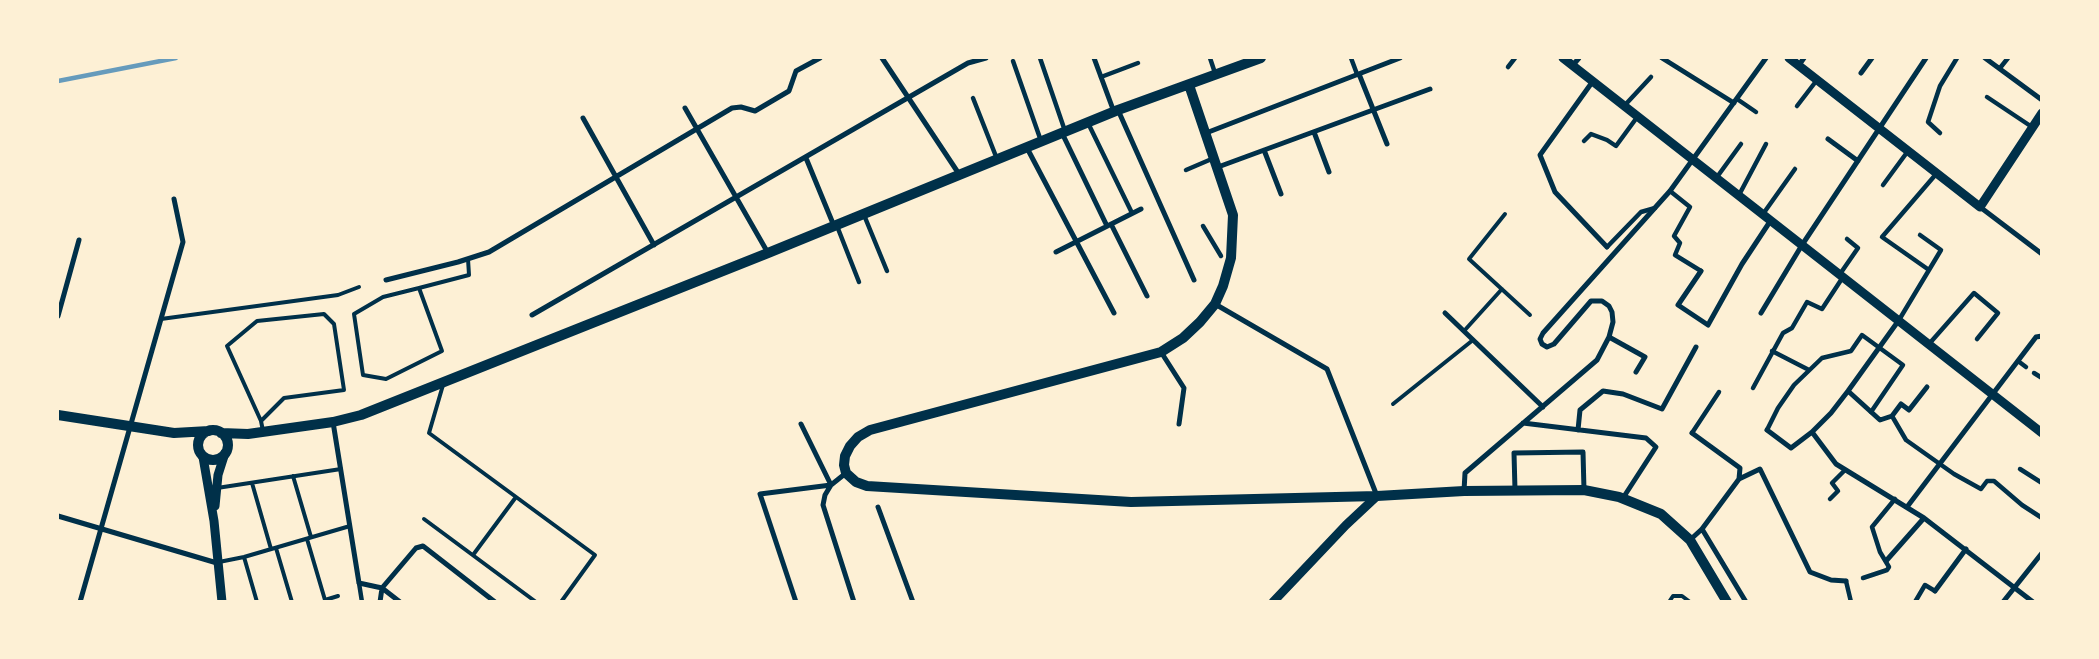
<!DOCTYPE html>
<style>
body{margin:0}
#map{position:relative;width:2099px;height:659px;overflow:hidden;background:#fdf0d5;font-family:"Work Sans",sans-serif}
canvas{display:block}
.frame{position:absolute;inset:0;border:59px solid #fdf0d5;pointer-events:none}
</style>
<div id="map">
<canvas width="2099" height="659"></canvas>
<div class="frame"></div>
</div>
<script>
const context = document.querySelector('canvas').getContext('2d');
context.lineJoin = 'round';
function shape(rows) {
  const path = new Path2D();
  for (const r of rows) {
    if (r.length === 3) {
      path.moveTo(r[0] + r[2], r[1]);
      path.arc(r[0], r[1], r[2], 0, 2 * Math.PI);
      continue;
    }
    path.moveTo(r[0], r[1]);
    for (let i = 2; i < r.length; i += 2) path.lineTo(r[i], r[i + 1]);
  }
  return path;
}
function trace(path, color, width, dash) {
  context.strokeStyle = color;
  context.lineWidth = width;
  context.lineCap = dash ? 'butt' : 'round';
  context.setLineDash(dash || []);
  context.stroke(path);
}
const stream = shape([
 [58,81,176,58]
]);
const service = shape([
 [1505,214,1469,259,1530,315],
 [419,288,442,351,386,379,363,375,354,314,383,297,419,288,469,275,468,259],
 [161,319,338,295,359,287],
 [1464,331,1502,289],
 [443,385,429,433,595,555,561,602],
 [1393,404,1473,340],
 [261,421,284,398,344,390,334,324,324,314,257,321,227,346,261,421,263,431],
 [293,476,311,537],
 [252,483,271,549],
 [217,488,341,469],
 [424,519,536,602],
 [307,539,325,600,338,596],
 [276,548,292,602],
 [473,555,516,497],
 [244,557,257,602],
 [219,562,244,557,350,526],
 [1669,602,1673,596,1682,596,1690,602]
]);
const pedestrian = shape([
 [1040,58,1065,131],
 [1210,58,1215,73],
 [1351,58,1357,74],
 [1013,61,1041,141],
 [1508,67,1515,58],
 [2000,68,2008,58],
 [1101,77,1138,63],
 [1987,97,2032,127],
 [973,98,997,159],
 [1737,99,1756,112],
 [1625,105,1651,77],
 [1797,106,1817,80],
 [1088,123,1132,213],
 [1940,133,1928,122,1940,86,1957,58],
 [1584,141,1591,134,1607,140,1616,146,1638,116],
 [1186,170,1214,158],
 [1717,177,1741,144],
 [1883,185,1908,151],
 [1670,191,1690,207,1674,236,1680,243,1675,255,1701,271],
 [1739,195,1766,144],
 [1763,214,1795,169],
 [864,215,887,271],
 [837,226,859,282],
 [1203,226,1221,256],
 [1920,235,1941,250,1929,270],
 [1607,247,1641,212,1655,208],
 [1840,274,1858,248,1847,239],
 [1899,320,1929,270,1882,237,1937,173],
 [1929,344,1974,293,1998,313,1977,339],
 [1772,351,1809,370],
 [2018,361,2026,367],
 [2034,373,2042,378],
 [1753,388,1783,333,1792,328,1807,302,1822,309,1843,277],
 [1892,416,1906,440,1954,474,1981,489,1987,481,1994,481,2022,505,2042,518],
 [1767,430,1778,408,1794,385,1822,358,1851,351,1862,335,1903,365,1871,412],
 [1692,433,1719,392],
 [2020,469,2042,483],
 [1830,499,1838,491,1832,483,1845,470],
 [1863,578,1887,570,1889,567,1880,552,1872,527,1895,499],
 [1846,581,1851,602],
 [359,583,362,602],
 [1915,602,1925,585,1935,591]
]);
const minor = shape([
 [882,58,959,174],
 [1094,58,1114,112],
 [1662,58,1734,103],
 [1985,58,2042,100],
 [1573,65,1579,58],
 [1799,65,1804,58],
 [1861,73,1872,58],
 [1359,74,1387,144],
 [1593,81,1540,155,1555,192,1607,247],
 [685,108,768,253],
 [1118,110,1194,280],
 [583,118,654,245],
 [1314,132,1329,172],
 [1062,133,1107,226],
 [1206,133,1400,58],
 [1828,139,1858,161],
 [1027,148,1114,313],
 [1264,150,1281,194],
 [806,158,834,226],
 [1218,167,1430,89],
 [1980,207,2042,254],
 [1111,224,1147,296],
 [1056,252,1141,209],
 [1701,271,1678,305,1708,325,1742,264,1771,220],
 [386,280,458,262,489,252,732,108,741,107,755,111,789,91,796,71,820,58],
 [1215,304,1327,369,1377,496],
 [1445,313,1543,407],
 [1761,313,1802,245,1926,58],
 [532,315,968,63,986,58],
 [58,316,79,240],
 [1609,337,1645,357,1636,372],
 [1161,352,1184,388,1179,424],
 [1848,391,1880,420,1892,416,1901,404,1909,410,1927,387],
 [333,422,359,583,382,588,400,602],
 [1523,423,1646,438,1656,447,1623,498],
 [801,424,831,485,825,495,823,505,854,602],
 [1578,430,1580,410,1603,391,1623,394,1662,409,1696,347],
 [1767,430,1791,448,1812,432,1831,413,1848,391,1899,320],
 [1812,432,1836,464,1924,518,2033,602],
 [1739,479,1760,469,1810,572,1831,580,1846,581],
 [1515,490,1514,453,1583,452,1584,490],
 [1464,491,1465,473,1597,360,1609,337,1613,322,1612,312,1609,306,1602,301,1591,301,1554,344,1547,347,1542,344,1540,339,1543,333,1670,191,1766,58],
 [878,507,913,602],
 [1907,507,2036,337,2042,336],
 [58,516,217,563],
 [1702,529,1746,602],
 [1690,540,1702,529,1739,479,1740,468,1692,433],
 [1886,561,1924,518],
 [382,588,416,548,423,546,495,602],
 [1935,591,1966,549],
 [80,602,183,242,174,199],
 [380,602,382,588],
 [796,602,760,494,831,485,846,473],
 [2003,602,2042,553]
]);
const tertiary = shape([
 [1563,58,2042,433],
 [1789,58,1980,207,2042,113],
 [203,457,214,521,222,602],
 [215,506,218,475,225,453],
 [1273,602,1346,525,1377,496]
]);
const secondary = shape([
 [1189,85,1233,215,1231,258,1223,286,1215,304,1200,322,1183,338,1161,352,870,430,858,437,850,446,845,456,844,465,846,473,856,482,867,486,1131,502,1377,496,1464,491,1584,490,1619,497,1661,514,1690,540,1727,602],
 [58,415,174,433,209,431],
 [213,445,15],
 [221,433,248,434,333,422,361,415,768,253,1118,110,1261,58]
]);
trace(stream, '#669bbc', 4.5);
trace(service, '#003049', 4);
trace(pedestrian, '#003049', 4.5);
trace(minor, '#003049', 5);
trace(tertiary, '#003049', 9);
trace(secondary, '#003049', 10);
</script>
